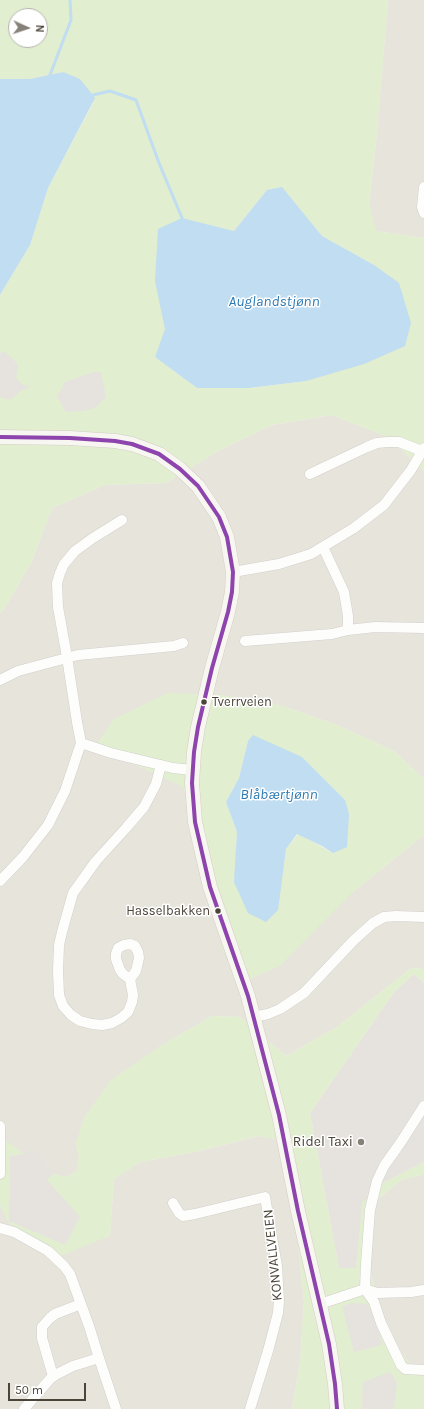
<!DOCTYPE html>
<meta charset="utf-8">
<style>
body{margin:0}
#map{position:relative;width:424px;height:1409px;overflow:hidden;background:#f4f2ee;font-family:Karla,sans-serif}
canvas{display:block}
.north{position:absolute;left:8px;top:8px;width:40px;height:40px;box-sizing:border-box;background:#fff;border:1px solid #b7b4b0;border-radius:50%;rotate:93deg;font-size:11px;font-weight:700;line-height:16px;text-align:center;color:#4b4439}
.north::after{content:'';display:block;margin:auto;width:14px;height:18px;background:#868178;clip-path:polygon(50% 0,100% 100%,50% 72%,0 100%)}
.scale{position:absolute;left:8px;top:1383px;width:78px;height:18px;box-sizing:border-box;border:2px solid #4b4439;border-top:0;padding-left:5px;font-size:12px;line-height:14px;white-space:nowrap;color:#4b4439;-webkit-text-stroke:3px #fff;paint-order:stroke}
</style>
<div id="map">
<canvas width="424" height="1409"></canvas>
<div class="north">N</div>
<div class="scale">50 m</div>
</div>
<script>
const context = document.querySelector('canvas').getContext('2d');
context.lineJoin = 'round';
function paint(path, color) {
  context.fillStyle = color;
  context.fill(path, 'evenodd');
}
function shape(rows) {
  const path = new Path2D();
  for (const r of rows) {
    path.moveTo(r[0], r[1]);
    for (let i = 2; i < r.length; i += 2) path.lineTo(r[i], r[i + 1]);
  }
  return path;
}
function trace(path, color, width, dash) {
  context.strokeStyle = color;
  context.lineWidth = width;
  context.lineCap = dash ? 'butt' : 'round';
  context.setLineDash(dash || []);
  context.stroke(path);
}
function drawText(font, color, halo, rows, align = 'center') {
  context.font = font + ' Karla,sans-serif';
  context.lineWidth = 3;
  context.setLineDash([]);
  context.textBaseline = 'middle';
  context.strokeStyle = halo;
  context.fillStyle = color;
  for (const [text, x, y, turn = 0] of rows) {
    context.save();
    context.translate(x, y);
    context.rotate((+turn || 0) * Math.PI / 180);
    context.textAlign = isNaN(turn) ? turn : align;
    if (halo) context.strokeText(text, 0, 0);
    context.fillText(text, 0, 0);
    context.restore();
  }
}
const residential = shape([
 [388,0,424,0,424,238,375,231,369,203,376,143],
 [332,415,388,437,424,471,424,779,394,751,337,725,282,706,98,743,134,764,183,786,201,835,353,892,424,835,424,969,411,968,337,1027,286,1056,240,1017,212,1016,159,1047,76,1143,79,1157,77,1171,66,1177,48,1173,0,1137,0,613,4,609,31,563,52,508,105,485,166,483,218,451,272,425],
 [259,1136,285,1141,289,1185,298,1243,304,1302,300,1362,292,1409,0,1409,0,1205,14,1232,110,1236,114,1178,141,1162,199,1151],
 [424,1174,424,1370,413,1368,386,1333,370,1270,371,1205,401,1180]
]);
const industrial = shape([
 [414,974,424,983,424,1162,381,1184,363,1203,356,1268,339,1268,310,1113,394,992]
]);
const green = shape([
 [0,0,388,0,376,143,369,203,376,231,424,238,424,471,388,437,332,415,272,425,218,451,166,483,105,485,52,508,31,563,4,609,0,613,0,295,30,245,48,188,93,103,63,72,30,79,0,79],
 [16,16,40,16,40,40,16,40],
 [282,188,322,236,374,265,306,381,249,388,197,388,155,357,206,224,234,231,267,190],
 [168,693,223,695,282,706,337,725,394,751,424,779,424,835,353,892,280,966,246,981,223,951,210,895,201,835,183,787,134,764,97,743,114,719],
 [248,741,333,853,298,834,286,849,278,910,234,882,237,832,226,802,239,778],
 [411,968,424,969,424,983,414,974,394,992,310,1113,339,1268,356,1268,362,1203,381,1184,424,1162,424,1174,401,1180,371,1205,370,1270,386,1333,413,1368,424,1370,424,1409,292,1409,300,1362,304,1302,298,1243,289,1185,285,1141,258,1136,199,1151,141,1162,114,1179,110,1236,58,1257,14,1232,0,1205,0,1137,43,1167,48,1173,66,1177,77,1171,79,1157,76,1143,84,1117,111,1080,159,1047,212,1016,240,1017,286,1056,337,1027]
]);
const parking = shape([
 [4,351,18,364,16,378,23,385,31,386,19,392,10,400,0,397,0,353],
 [94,372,101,372,106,397,96,407,84,411,66,412,57,397,65,382],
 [37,1152,53,1174,47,1180,80,1217,65,1245,9,1221,10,1156],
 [352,1303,367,1304,377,1321,382,1345,354,1352,342,1306],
 [390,1372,397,1383,394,1409,362,1409,363,1382]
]);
const water = shape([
 [63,72,80,79,95,98,48,188,30,245,0,295,0,79,30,79],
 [282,187,322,236,374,265,399,283,411,323,405,346,364,364,306,381,249,388,197,388,155,357,165,329,155,281,158,229,182,218,234,231,267,190],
 [253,735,302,757,345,800,349,814,347,847,333,853,322,846,297,834,286,849,278,910,266,922,248,913,234,882,237,832,226,802,239,778,248,741]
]);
const stream = shape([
 [50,75,71,20,70,0],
 [93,95,110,91,136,100,159,163,182,218]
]);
const street = shape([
 [424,187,422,207,424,213],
 [310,474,367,447,377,443,387,442,399,442,422,451],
 [323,547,344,592,348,616,348,630],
 [233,572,279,564,311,554,354,528,384,505,411,470,424,448],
 [245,641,332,634,348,630,375,627,424,628],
 [0,680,18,671,78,655,174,646,183,643],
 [81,743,111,753,148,762,173,768,192,770],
 [0,881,23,857,48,825,65,791,81,743,77,722,67,657,58,607,57,583,60,573,64,564,75,551,93,538,122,520],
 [130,979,123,974,120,970,116,959,116,954,118,948,124,945,130,944,135,946,138,952,139,958,136,971,130,979,133,995,132,1002,128,1012,121,1018,112,1023,102,1025,92,1024,80,1021,71,1015,63,1006,59,995,58,971,59,945,62,932,73,893,96,861,126,828,144,807,156,784,161,765],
 [253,1017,268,1014,280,1009,304,993,354,940,373,923,384,917,396,916,424,917],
 [0,1126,0,1174],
 [173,1203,179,1213,183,1216,195,1214,265,1197,277,1266,279,1301,278,1313,268,1351,250,1409],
 [0,1228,14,1232,48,1251,64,1266,70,1274,89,1326,99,1358,116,1409],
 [365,1289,374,1302,381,1323,401,1365,405,1369,424,1370],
 [365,1289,377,1293,411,1292,424,1290],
 [320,1304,365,1289,366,1264,370,1210,377,1181,384,1166,401,1142,424,1106],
 [53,1376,42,1338,42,1327,50,1318,55,1314,81,1304],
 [24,1409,50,1379,57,1374,73,1366,99,1358]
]);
const secondary = shape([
 [0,437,70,438,115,441,132,444,159,454,180,469,198,486,219,517,227,537,233,572,232,592,228,612,212,668,198,727,194,752,192,783,195,822,210,887,248,996,279,1115,298,1211,329,1344,335,1384,337,1409]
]);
const bus1 = shape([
 [0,437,70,438,115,441,132,444,159,454,180,469,198,486,219,517,227,537,233,572,232,592,228,612,212,668,198,727,194,752,192,783,195,822,210,887,248,996,279,1115,298,1211,329,1344,335,1384,337,1409]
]);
const markers = [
 [204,702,3.5,"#4b4439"],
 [218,911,3.5,"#4b4439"],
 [361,1142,4,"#868178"]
];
const busNames = [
 ["Tverrveien",212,702],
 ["Hasselbakken",210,911,"right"]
];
const poiNames = [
 ["Ridel Taxi",353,1142]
];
const streetNames = [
 ["KONVALLVEIEN",273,1255,-96]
];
const waterNames = [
 ["Auglandstjønn",274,302],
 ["Blåbærtjønn",279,795]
];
paint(residential, '#e7e4dc');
paint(industrial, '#e6e2de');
paint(green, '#e1eecf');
paint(parking, '#e6e3df');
paint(water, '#c0ddf1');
trace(stream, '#c0ddf1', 3);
trace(street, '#d2d0cb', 11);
trace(secondary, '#d3cfc5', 15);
trace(street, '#fdfdfc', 10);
trace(secondary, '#f7f6f1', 14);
trace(bus1, '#8e44ad', 4);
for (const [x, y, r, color] of markers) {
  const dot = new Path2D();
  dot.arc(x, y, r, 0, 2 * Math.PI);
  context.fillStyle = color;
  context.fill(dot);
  trace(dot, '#fff', 1.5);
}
drawText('13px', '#4b4439', '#fff', busNames, 'left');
drawText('14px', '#4b4439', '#fff', poiNames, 'right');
drawText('14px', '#4b4439', '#fff', streetNames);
drawText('italic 15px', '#2e7ab2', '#fff', waterNames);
</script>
